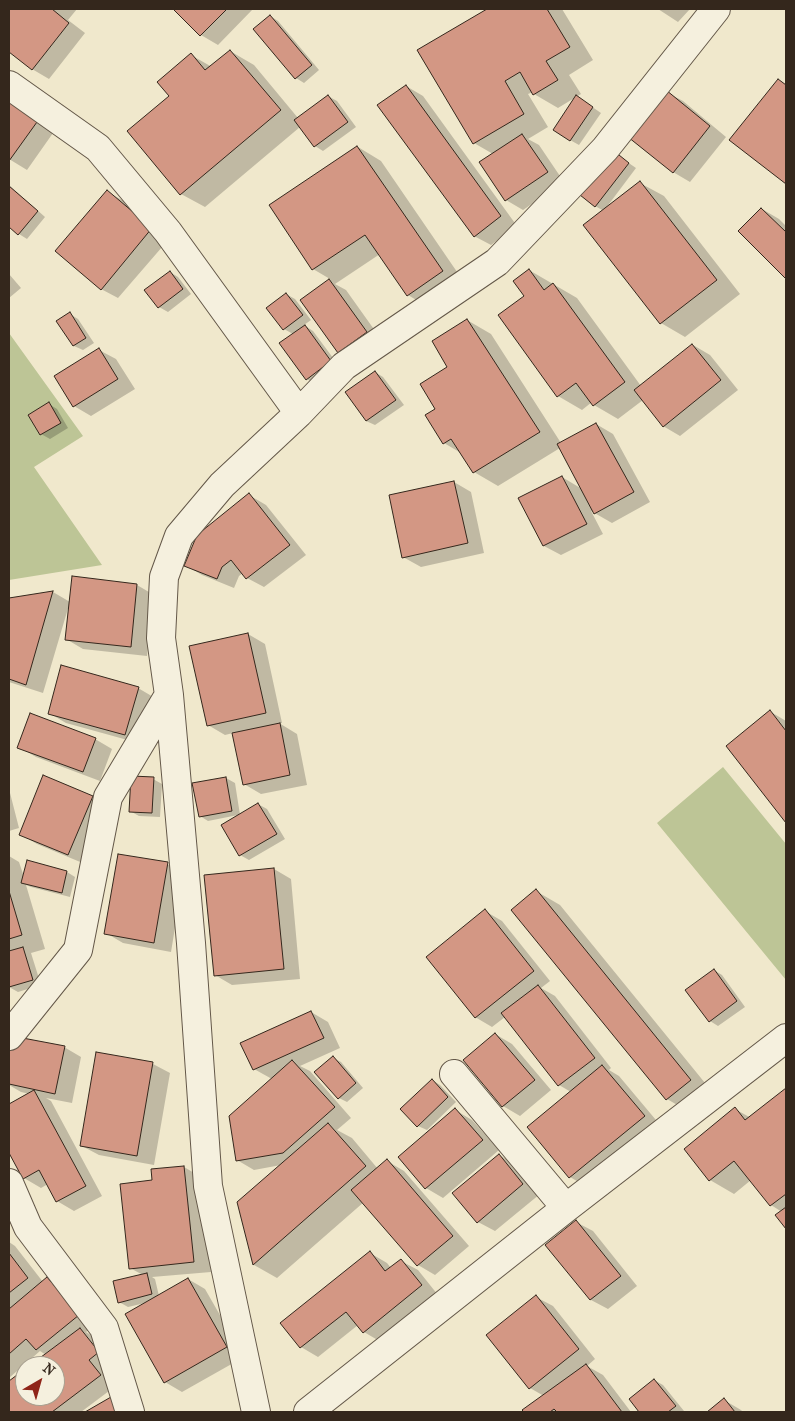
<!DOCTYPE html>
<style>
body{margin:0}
#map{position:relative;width:795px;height:1421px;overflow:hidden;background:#f0e8cc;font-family:"IM FELL French Canon",serif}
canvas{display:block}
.frame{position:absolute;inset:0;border:10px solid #34271c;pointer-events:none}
.north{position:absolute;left:15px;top:1356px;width:50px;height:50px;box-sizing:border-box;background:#f5f0de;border:1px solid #a8a090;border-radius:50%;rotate:38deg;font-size:14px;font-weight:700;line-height:20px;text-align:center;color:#34271c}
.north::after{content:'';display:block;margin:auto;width:18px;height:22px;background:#8f2418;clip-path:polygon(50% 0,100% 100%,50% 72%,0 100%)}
</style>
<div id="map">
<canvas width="795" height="1421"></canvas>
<div class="frame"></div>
<div class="north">N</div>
</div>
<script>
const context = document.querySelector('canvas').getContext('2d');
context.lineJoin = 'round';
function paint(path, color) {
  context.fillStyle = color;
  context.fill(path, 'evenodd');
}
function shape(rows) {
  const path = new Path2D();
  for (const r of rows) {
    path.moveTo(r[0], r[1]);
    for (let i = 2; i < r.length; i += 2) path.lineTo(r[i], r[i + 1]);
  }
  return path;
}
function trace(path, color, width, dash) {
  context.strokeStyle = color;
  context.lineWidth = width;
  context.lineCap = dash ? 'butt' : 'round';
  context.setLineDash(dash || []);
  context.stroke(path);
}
const green = shape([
 [9,333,83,436,34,467,102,565,9,580],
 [723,767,786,844,786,980,657,823]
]);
const shadow = shape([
 [9,9,77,9,68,20,85,33,49,79,32,69,9,51],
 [174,9,253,9,218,45,201,35],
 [490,9,562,9,593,60,569,75,581,94,558,108,534,94,533,92,528,94,548,127,528,139,539,145,564,182,523,210,506,200,493,154,474,143,419,51],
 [658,9,690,9,678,22],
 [270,16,278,21,319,70,304,83,296,78,255,29],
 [230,51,254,65,298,118,328,96,337,101,356,127,323,151,315,146,300,127,205,207,181,194,191,55,212,67],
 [778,80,786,85,786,183,731,140],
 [406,86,423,96,517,226,491,245,474,236],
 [666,92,683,101,726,137,690,182,673,172],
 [9,100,53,133,27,170,9,159],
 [585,102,601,113,579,145,570,140],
 [358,147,381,161,466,285,431,309,408,295,380,254,335,284,346,290,383,342,356,361,339,352,301,300,330,279,313,269],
 [614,153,636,168,606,208,640,183,664,196,740,294,685,337,661,323,604,211,595,206],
 [9,185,45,217,27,239,19,234,9,226],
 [107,192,124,201,169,239,118,298,101,289],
 [762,209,779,219,786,226,786,277,740,231],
 [529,270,577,298,641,386,693,345,710,355,738,390,680,436,663,426,643,400,618,419,594,405,592,402,582,410,558,396,525,296],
 [170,272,178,277,191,294,168,312,159,307],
 [9,274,21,288,9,298],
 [286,294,295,299,311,320,304,325,313,331,339,366,315,384,307,379,293,334,284,329,268,308],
 [70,314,78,319,94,343,83,350,74,346,58,322],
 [467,320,491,334,561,443,596,424,613,434,650,502,612,523,591,511,603,534,561,555,544,546,520,499,562,477,582,489,560,448,498,486,474,472,461,453,444,443,437,409,449,367],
 [99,350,116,359,135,389,91,416,74,406],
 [375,372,383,377,404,405,375,425,366,421],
 [49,404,57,409,68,428,50,439,41,434],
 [454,482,471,492,484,553,421,567,403,557],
 [249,495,266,505,306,555,264,587,247,578,243,573,239,576,234,588,202,575,185,565],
 [73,578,137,585,154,595,147,656,83,649,66,639,70,605,69,605,43,693,9,682,9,600,53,592,70,602],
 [248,634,265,644,282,723,279,723,297,734,307,785,261,794,244,784,233,733,225,735,208,725],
 [138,688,155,698,142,744,66,723,49,713],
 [771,712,786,721,786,821,727,746],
 [95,739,112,749,100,781,36,757,19,747],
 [226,778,235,783,240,815,258,804,267,809,285,839,249,860,240,855,238,815,208,821,200,816],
 [153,779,162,784,160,817,139,816,130,811],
 [9,789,19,828,9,831],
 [92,797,109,807,85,864,37,844,20,834],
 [9,856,19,862,24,877,27,862,67,872,75,877,70,897,31,887,26,885,45,949,31,953,41,985,18,992,9,987],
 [167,864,184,873,171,952,123,943,106,933],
 [274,869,291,879,300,979,232,985,215,975],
 [536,891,560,905,714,1094,691,1113,667,1099,513,910],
 [485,911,502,921,550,981,541,988,555,996,611,1068,609,1070,619,1076,661,1126,587,1187,570,1177,529,1127,571,1092,559,1085,505,1017,492,1027,475,1017],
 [714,970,722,975,745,1007,718,1026,710,1021],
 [311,1012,328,1022,340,1048,300,1066,310,1071,351,1118,337,1130,352,1138,378,1169,387,1161,404,1171,469,1246,435,1275,418,1265,364,1202,277,1278,254,1265,239,1203,281,1165,254,1170,237,1160,272,1079,254,1069],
 [495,1034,512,1044,551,1090,520,1116,503,1106,465,1060],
 [13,1037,64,1047,81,1057,72,1103,46,1098,51,1101,102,1196,74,1211,57,1201,48,1184,41,1188,24,1178,9,1150,9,1105,30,1094,21,1092,9,1085,9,1058],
 [333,1058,341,1062,363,1088,347,1102,339,1098],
 [153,1064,170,1073,154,1165,99,1155,82,1146],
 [432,1080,440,1085,456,1102,427,1130,418,1126],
 [786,1089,786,1227,777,1216,782,1212,771,1205,751,1180,734,1194,710,1180,735,1109,751,1118],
 [455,1110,472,1120,499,1150,443,1198,426,1188],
 [499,1155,516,1165,540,1194,495,1231,478,1222],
 [184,1167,201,1177,211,1272,152,1277,155,1279,159,1296,188,1279,205,1289,244,1357,182,1392,165,1382,145,1303,128,1307,119,1302,143,1275,130,1268,154,1181],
 [576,1222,593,1231,637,1286,608,1309,591,1300,547,1245],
 [9,1242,15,1246,43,1282,47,1278,64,1288,95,1325,86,1332,97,1339,117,1385,81,1412,9,1412,9,1383,25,1371,25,1396,55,1396,55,1366,31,1366,46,1355,40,1351,9,1378],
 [370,1253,387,1263,391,1268,401,1261,418,1270,438,1295,381,1342,364,1332,358,1325,318,1357,301,1347,282,1323],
 [536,1297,553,1306,595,1359,587,1366,603,1375,631,1412,525,1412,524,1411,544,1396,530,1388],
 [654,1380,663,1385,684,1411,682,1412,641,1412,631,1399],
 [724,1400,741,1410,743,1412,709,1412]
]);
const building = shape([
 [9,9,52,9,69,23,32,70,9,52,9,9],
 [173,9,227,9,200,36,173,9],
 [487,9,547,9,570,47,546,61,558,80,533,95,520,72,505,81,524,114,473,144,417,50,487,9],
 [270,15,312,65,295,79,253,29,270,15],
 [230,50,281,110,180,195,127,131,169,96,157,82,191,53,205,70,230,50],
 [778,79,786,85,786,184,729,140,778,79],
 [406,85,501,216,474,237,377,105,406,85],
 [666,90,710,126,673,173,628,137,666,90],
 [328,95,348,122,314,147,294,120,328,95],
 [576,95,593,107,570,141,553,130,576,95],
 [9,101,37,122,9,161,9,101],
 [522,134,548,172,505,201,479,162,522,134],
 [357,146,443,271,407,296,365,235,312,270,269,205,357,146],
 [614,151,629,163,595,207,580,195,614,151],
 [640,181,717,280,660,324,583,225,640,181],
 [9,186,38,211,18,235,9,227,9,186],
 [107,190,152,228,101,290,55,251,107,190],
 [761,208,786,232,786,279,738,231,761,208],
 [529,269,544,290,553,283,625,382,593,406,576,383,557,397,498,315,524,296,513,281,529,269],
 [170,271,183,289,158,308,144,290,170,271],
 [329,279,367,332,338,353,300,300,329,279],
 [286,293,303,315,283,330,266,308,286,293],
 [70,312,86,338,73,346,56,321,70,312],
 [467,319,540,432,473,473,451,439,443,444,425,415,435,409,420,384,447,367,432,341,467,319],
 [305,325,331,361,306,380,279,343,305,325],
 [692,344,721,380,663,427,634,390,692,344],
 [99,348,118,379,73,407,54,376,99,348],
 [375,371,396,400,366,421,345,392,375,371],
 [49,402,61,423,40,435,28,415,49,402],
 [596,423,634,492,594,514,557,444,596,423],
 [562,476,587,524,543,546,518,498,562,476],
 [454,481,468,543,402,558,389,495,454,481],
 [249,493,290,545,246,579,231,560,222,567,217,579,184,566,197,535,249,493],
 [72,576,137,584,131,647,65,640,72,576],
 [53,591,26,685,9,679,9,598,53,591],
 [248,633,266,713,207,726,189,646,248,633],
 [61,665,139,687,125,735,48,714,61,665],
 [770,710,786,731,786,823,726,746,770,710],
 [30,713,96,738,83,772,17,748,30,713],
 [280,723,290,775,243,785,232,733,280,723],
 [43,775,93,796,68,855,19,835,43,775],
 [131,776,154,777,152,813,129,812,131,776],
 [226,777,232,811,199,817,192,783,226,777],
 [258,803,277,834,239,856,221,825,258,803],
 [118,854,168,862,154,943,104,934,118,854],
 [27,860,67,871,62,893,21,883,27,860],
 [274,868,284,969,214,976,204,875,274,868],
 [536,889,691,1080,666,1100,511,910,536,889],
 [9,891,22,935,9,939,9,891],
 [485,909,534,971,475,1018,426,957,485,909],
 [23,947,33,980,9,987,9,951,23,947],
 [714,969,737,1001,709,1022,685,990,714,969],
 [538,985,595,1058,558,1086,501,1013,538,985],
 [311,1011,324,1038,253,1070,240,1043,311,1011],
 [495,1033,535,1080,502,1107,463,1060,495,1033],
 [12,1036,65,1046,55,1094,9,1084,9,1051,12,1036],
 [96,1052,153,1062,137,1156,80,1146,96,1052],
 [333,1056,356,1083,338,1099,314,1072,333,1056],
 [292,1060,335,1107,283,1153,236,1161,229,1116,292,1060],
 [602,1065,645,1116,569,1178,527,1127,602,1065],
 [432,1079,448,1097,417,1127,400,1109,432,1079],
 [786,1088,786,1194,770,1206,734,1161,709,1181,684,1149,735,1107,745,1120,786,1088],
 [34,1090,86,1186,56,1202,39,1170,23,1179,9,1153,9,1104,34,1090],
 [455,1108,483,1140,425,1189,398,1157,455,1108],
 [328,1123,366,1166,253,1265,237,1202,328,1123],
 [499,1154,523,1184,477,1223,452,1193,499,1154],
 [387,1159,453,1236,417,1266,351,1190,387,1159],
 [184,1166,194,1262,129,1269,120,1184,152,1180,151,1169,184,1166],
 [786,1207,786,1229,775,1215,786,1207],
 [576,1220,621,1276,590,1300,545,1245,576,1220],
 [370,1251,385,1271,401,1259,422,1285,363,1333,346,1312,300,1348,280,1323,370,1251],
 [9,1253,28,1278,9,1293,9,1253],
 [147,1273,152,1294,118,1303,113,1281,147,1273],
 [47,1277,79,1315,36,1350,26,1339,9,1354,9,1309,47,1277],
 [188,1278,227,1347,164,1383,125,1314,188,1278],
 [536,1295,579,1349,529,1389,486,1335,536,1295],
 [80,1328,99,1352,89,1360,101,1375,52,1412,9,1412,9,1381,25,1369,25,1396,55,1396,55,1366,29,1366,80,1328],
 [586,1364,622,1412,557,1412,554,1409,550,1412,524,1412,522,1410,586,1364],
 [654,1379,676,1406,668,1412,639,1412,629,1399,654,1379],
 [111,1397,120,1412,85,1412,111,1397],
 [724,1398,735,1412,707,1412,724,1398]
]);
const minor = shape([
 [9,85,98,148,168,232,299,413],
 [9,1036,78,950,108,797,169,695],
 [454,1074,566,1208],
 [9,1183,28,1227,104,1328,130,1412],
 [256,1412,208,1186,191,943,169,695,161,638,164,577,179,536,222,485,299,413,344,366,497,262,605,149,716,9],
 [308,1412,566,1208,786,1038]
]);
paint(green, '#bdc596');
paint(shadow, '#0003');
paint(building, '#d39784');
trace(building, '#34271c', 1);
trace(minor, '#635748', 30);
trace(minor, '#f5f0de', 28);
</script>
